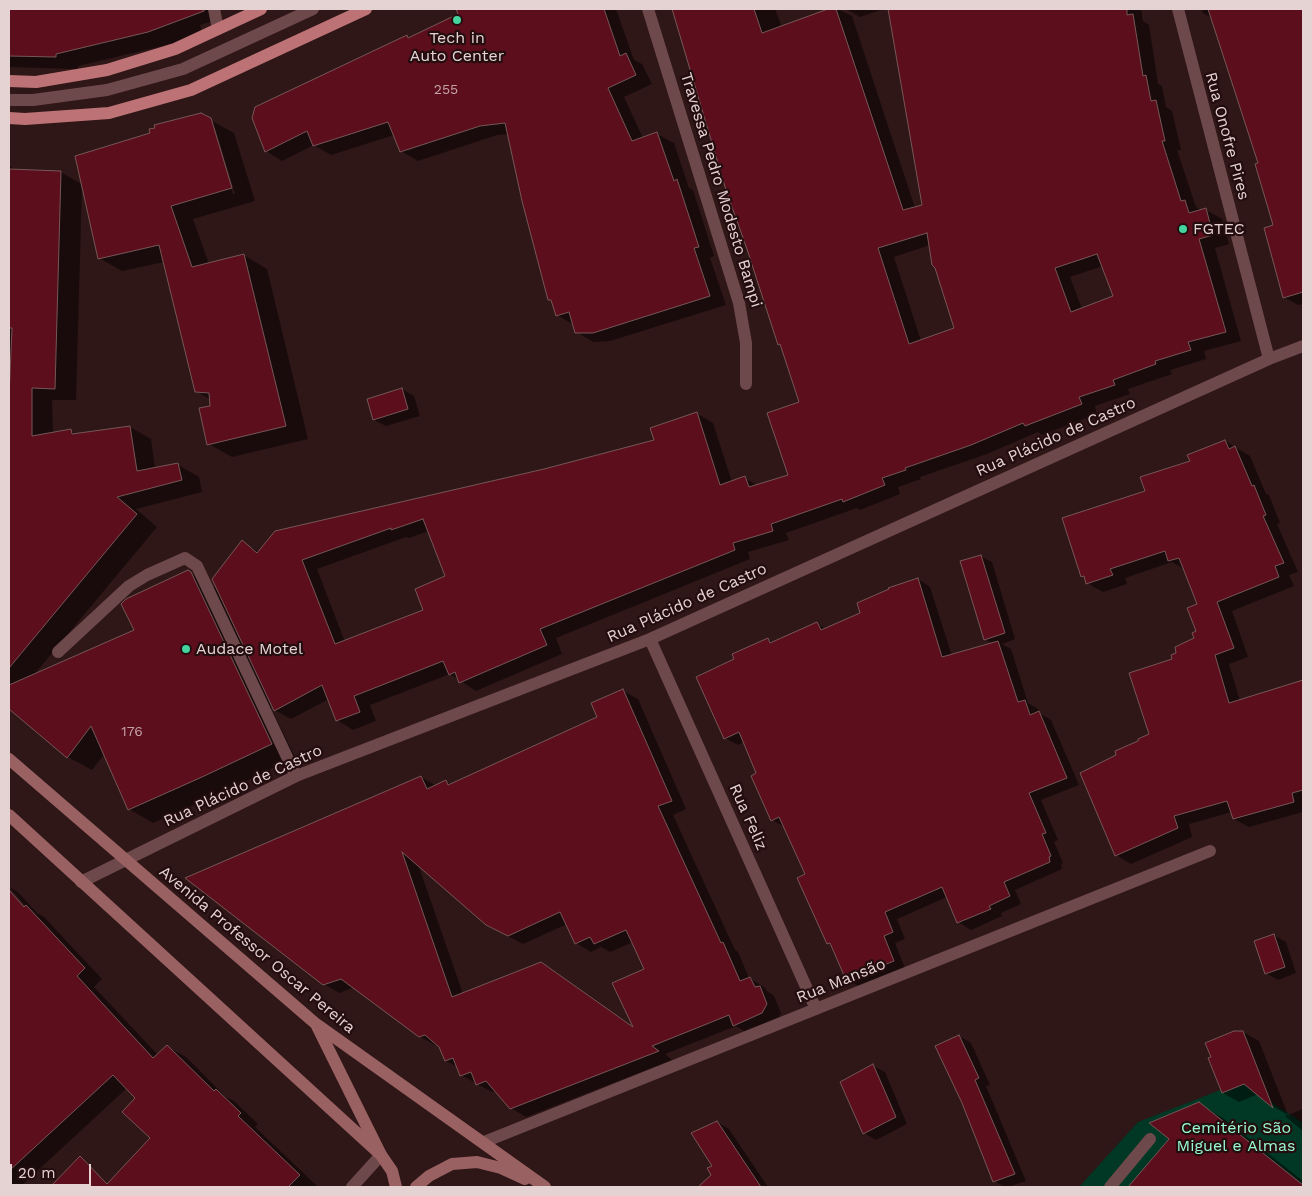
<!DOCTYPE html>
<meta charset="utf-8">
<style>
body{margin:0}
#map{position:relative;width:1312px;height:1196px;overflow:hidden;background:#2f1617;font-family:"Work Sans",sans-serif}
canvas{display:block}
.frame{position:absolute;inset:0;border:10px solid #e5d3d4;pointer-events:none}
.scale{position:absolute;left:10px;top:1164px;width:81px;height:22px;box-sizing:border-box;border:2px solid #e5d3d4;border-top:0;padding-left:6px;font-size:15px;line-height:18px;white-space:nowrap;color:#e5d3d4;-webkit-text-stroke:4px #240d0f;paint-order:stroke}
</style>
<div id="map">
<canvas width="1312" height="1196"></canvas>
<div class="frame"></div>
<div class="scale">20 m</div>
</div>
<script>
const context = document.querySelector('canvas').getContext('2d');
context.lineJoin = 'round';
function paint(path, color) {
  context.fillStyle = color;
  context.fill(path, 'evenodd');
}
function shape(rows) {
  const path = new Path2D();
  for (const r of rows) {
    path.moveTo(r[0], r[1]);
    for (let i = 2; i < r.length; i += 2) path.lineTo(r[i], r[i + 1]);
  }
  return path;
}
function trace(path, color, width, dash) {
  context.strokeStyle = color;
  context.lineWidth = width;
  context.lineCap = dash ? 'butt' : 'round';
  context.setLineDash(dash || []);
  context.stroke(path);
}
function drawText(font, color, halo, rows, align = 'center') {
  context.font = font + ' "Work Sans",sans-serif';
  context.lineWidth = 4.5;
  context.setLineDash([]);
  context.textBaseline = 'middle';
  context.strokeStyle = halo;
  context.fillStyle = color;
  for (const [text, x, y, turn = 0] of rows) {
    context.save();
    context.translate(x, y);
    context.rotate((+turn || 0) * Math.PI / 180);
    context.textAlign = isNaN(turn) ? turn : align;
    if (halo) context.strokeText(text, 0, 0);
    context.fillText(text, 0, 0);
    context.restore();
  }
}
const green = shape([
 [1241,1082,1303,1123,1303,1187,1079,1187,1138,1122]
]);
const shadow = shape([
 [9,9,218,9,219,19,200,25,202,32,171,44,78,66,78,69,9,67],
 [466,9,616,9,634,60,642,64,652,84,624,97,643,138,657,134,674,143,689,188,693,190,714,256,710,258,726,305,610,341,593,342,577,332,574,325,557,315,552,301,549,299,509,134,497,135,418,161,401,151,394,135,331,155,314,145,282,161,266,151,407,37,410,39,459,15,458,12],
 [674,9,775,9,782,27,831,9,838,9,852,16,915,208,924,206,889,9,1141,9,1143,21,1149,25,1158,84,1162,86,1166,107,1172,111,1181,150,1177,150,1196,207,1201,210,1206,210,1222,219,1229,244,1215,248,1241,341,1204,351,1206,359,1170,370,1172,374,1128,389,1130,394,1095,406,1097,414,1042,435,1038,432,987,454,920,477,921,479,898,487,900,494,860,510,857,508,786,533,789,540,748,552,750,559,556,638,562,654,476,691,450,674,370,705,376,721,353,730,337,720,329,699,291,719,271,708,295,757,226,791,153,823,129,809,105,753,92,770,68,757,9,703,9,165,16,171,61,172,83,185,210,120,234,133,255,201,193,219,209,264,244,255,267,269,308,439,232,457,209,444,211,400,196,391,164,262,122,271,99,258,82,186,76,400,52,400,53,434,71,431,77,434,130,427,151,439,155,469,178,465,199,477,202,492,136,509,157,527,33,676,135,631,188,572,218,589,242,542,259,552,655,441,696,413,713,423,732,482,745,478,758,486,790,476,801,403,782,346,779,344],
 [213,128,215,128,235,194,233,194],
 [930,245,956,328,921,341,894,257],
 [1103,266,1114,296,1082,309,1070,277],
 [429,531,447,577,425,611,345,642,317,569,406,537,409,538],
 [846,9,884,9,860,17],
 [1202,9,1303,9,1303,304,1298,305,1284,297,1274,226,1260,164,1212,18,1203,13],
 [402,389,414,396,420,416,386,426,374,420],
 [1225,441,1250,456,1266,494,1269,495,1280,523,1277,524,1298,572,1289,575,1294,586,1232,611,1248,657,1229,664,1240,701,1303,682,1303,812,1249,827,1234,819,1232,812,1189,824,1192,837,1131,864,1116,855,1118,755,1151,735,1174,660,1195,639,1198,631,1198,605,1184,569,1172,562,1125,578,1127,584,1103,592,1087,583,1086,578,1082,576,1147,492],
 [980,556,992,562,1015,639,1002,644,1011,649,1028,703,1038,709,1039,713,1051,720,1079,785,1041,800,1058,840,1054,842,1063,863,1061,864,1062,869,1015,890,1021,904,1001,913,1002,916,971,930,958,922,947,897,897,919,905,939,895,943,905,968,860,987,847,979,833,946,828,943,807,875,785,827,772,820,758,774,744,742,738,745,725,738,736,660,768,639,774,643,817,624,826,629,862,614,918,579,930,587,952,656,993,644,985,639],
 [623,691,638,699,686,809,673,815,735,950,738,952,749,978,764,987,767,991,774,996,781,1013,777,1021,749,1034,736,1026,665,1054,672,1060,526,1117,511,1108,496,1091,492,1092,461,1075,458,1067,446,1061,440,1047,438,1044,435,1045,419,1036,355,987,339,993,324,984,421,777,437,786,446,782,451,785,598,717],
 [418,864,502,933,523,944,567,924,576,943,591,952,601,947,610,952,633,942,645,970,635,1028,556,972,541,963,463,994],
 [9,887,18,892,37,913,44,917,102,979,94,987,158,1055,168,1047,186,1057,226,1097,234,1101,258,1124,255,1127,317,1186,315,1187,124,1187,114,1178,152,1138,137,1098,127,1088,20,1187,9,1187,9,892,28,912,30,911],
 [1274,935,1286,942,1296,973,1278,980,1266,973],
 [1243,1032,1259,1041,1288,1115,1303,1109,1303,1131,1285,1116,1288,1115,1274,1107,1258,1094,1239,1102,1223,1093,1209,1059],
 [959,1036,971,1043,990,1085,986,1086,1026,1181,1008,1187,1005,1187,994,1181],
 [873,1066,885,1072,907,1124,876,1140,864,1133],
 [1199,1104,1223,1118,1303,1181,1303,1187,1129,1187],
 [717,1122,729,1129,768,1187,713,1187,709,1179,713,1175]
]);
const building = shape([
 [9,9,204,9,204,11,148,32,56,54,56,57,9,56,9,9],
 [456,9,604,9,620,56,626,53,636,75,608,88,632,141,657,132,674,181,677,179,699,247,694,248,710,296,593,333,575,333,569,312,556,316,551,300,548,300,522,201,505,123,480,126,400,152,388,122,313,146,307,131,265,152,252,118,255,107,407,35,408,38,458,14,456,9],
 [672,9,754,9,762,33,828,9,836,9,903,210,922,205,888,9,1127,9,1127,15,1133,14,1143,76,1146,75,1151,101,1156,100,1165,141,1162,141,1181,201,1185,200,1189,213,1206,208,1213,235,1199,239,1226,332,1188,342,1191,350,1155,361,1156,364,1113,380,1115,385,1079,397,1082,404,1025,426,1023,423,971,445,905,468,906,470,882,478,885,485,843,502,842,499,771,524,773,531,733,543,735,550,540,629,547,645,459,683,455,672,449,675,443,661,354,696,360,712,336,721,322,685,274,711,212,579,242,540,257,553,275,531,544,469,654,440,650,428,697,412,720,485,745,476,749,487,788,475,767,413,799,402,780,344,778,345,747,249,726,190,672,9],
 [927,233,932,265,935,268,954,328,909,344,878,248,927,233],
 [1097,254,1113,296,1071,312,1055,268,1097,254],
 [423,519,445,576,415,589,423,610,335,644,302,560,391,528,391,530,423,519],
 [1208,9,1303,9,1303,292,1283,298,1264,228,1273,225,1255,164,1258,163,1208,9],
 [201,113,211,118,232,188,171,206,192,267,244,254,286,426,207,445,199,408,210,406,209,393,195,392,159,245,98,259,75,156,150,133,149,129,155,128,154,125,201,113],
 [9,169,61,171,55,389,32,388,32,436,71,429,72,434,130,426,137,471,178,463,182,480,117,497,137,514,9,668,9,397,12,328,9,328,9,169],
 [402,388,408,409,373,420,367,399,402,388],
 [1225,440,1229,449,1235,446,1252,486,1254,485,1266,515,1263,516,1284,563,1275,566,1279,577,1217,602,1234,648,1215,655,1229,703,1303,680,1303,790,1292,793,1294,802,1233,819,1227,801,1174,816,1178,828,1115,856,1080,773,1116,755,1115,751,1138,741,1138,739,1149,734,1129,673,1172,659,1171,655,1176,653,1175,647,1194,638,1192,633,1196,631,1187,608,1197,604,1179,558,1168,561,1165,551,1110,569,1113,575,1086,584,1084,576,1081,577,1062,518,1145,491,1140,477,1190,461,1187,455,1225,440],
 [981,555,1005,633,984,640,960,561,981,555],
 [188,570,191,572,272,744,202,777,128,810,91,726,67,758,9,709,9,685,134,630,121,604,126,599,188,570],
 [918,578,942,657,998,641,1018,702,1025,700,1030,715,1039,711,1067,778,1029,793,1046,833,1042,834,1051,856,1049,857,1050,862,1004,882,1010,896,989,906,991,909,957,923,942,887,885,912,893,932,884,936,894,961,846,980,830,943,827,944,797,878,805,874,779,817,771,821,751,776,756,773,739,732,724,739,696,677,734,659,732,654,768,638,770,643,817,622,821,630,860,613,857,603,889,589,888,588,918,578],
 [623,689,672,801,658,806,721,943,723,942,740,981,750,977,755,987,760,986,767,1004,762,1013,733,1026,729,1015,652,1046,659,1051,510,1109,486,1081,476,1085,471,1072,460,1076,453,1058,445,1061,439,1047,425,1035,419,1037,341,979,323,985,185,878,421,776,427,789,446,780,448,785,597,717,591,703,623,689],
 [402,852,486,925,508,936,560,912,575,944,590,937,594,944,626,930,644,969,612,983,633,1027,541,962,452,997,402,852],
 [9,890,24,907,26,905,85,968,77,976,153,1058,167,1045,214,1091,216,1089,241,1113,238,1116,300,1175,288,1187,50,1187,80,1156,107,1184,150,1138,122,1112,135,1098,113,1075,9,1171,9,890],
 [1274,934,1285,967,1265,974,1254,941,1274,934],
 [1234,1031,1243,1031,1273,1108,1244,1084,1222,1093,1208,1058,1211,1057,1205,1043,1234,1031],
 [959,1035,979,1078,975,1080,1015,1174,993,1182,962,1103,935,1046,959,1035],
 [873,1064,896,1117,863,1134,840,1082,873,1064],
 [1199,1102,1303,1185,1303,1187,1128,1187,1169,1139,1149,1123,1199,1102],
 [717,1121,761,1187,698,1187,711,1175,707,1168,712,1166,691,1133,717,1121]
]);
const service = shape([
 [9,100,33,100,107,90,183,69,313,9],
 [58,652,129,586,147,575,185,558,197,566,296,776],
 [1110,1187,1150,1139]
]);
const minor = shape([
 [214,9,218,29],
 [648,9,739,303,746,343,746,384],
 [1178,9,1269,359],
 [650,639,816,1009],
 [81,882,296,776,650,639,1269,359,1303,346],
 [484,1142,1210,851]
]);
const tertiary = shape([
 [352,1187,381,1155]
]);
const secondary = shape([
 [9,759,316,1024,545,1187],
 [9,815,381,1155],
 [317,1026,381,1155,392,1171,396,1187],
 [416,1187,429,1176,452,1164,477,1162,501,1168,525,1179]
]);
const primary = shape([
 [9,81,36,82,107,70,175,49,261,9],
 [9,118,25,119,109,113,191,90,366,9]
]);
const markers = [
 [457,20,5,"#46d49e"],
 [1183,229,5,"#46d49e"],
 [186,649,5,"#46d49e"]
];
const numberNames = [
 ["255",446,90],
 ["176",132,732]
];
const poiNames = [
 ["Tech in",457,38,"center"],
 ["Auto Center",457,56,"center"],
 ["FGTEC",1193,229],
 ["Audace Motel",196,649]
];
const streetNames = [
 ["Rua Onofre Pires",1227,136,75],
 ["Travessa Pedro Modesto Bampi",721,190,73],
 ["Rua Plácido de Castro",1056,437,-24],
 ["Rua Plácido de Castro",687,603,-24],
 ["Rua Plácido de Castro",243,786,-25],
 ["Rua Feliz",748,817,66],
 ["Avenida Professor Oscar Pereira",257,950,40],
 ["Rua Mansão",841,981,-22]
];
const parkNames = [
 ["Cemitério São",1236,1128],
 ["Miguel e Almas",1236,1146]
];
paint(green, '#013725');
paint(shadow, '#0007');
paint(building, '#5d0e1c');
trace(building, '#755757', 1);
trace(service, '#6e494b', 12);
trace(minor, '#6e494b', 12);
trace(tertiary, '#6e494b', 12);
trace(secondary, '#9a6163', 12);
trace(primary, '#bd7376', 12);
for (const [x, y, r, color] of markers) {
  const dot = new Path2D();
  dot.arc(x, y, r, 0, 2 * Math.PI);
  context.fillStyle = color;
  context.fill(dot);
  trace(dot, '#240d0f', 2);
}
drawText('14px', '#c3a2a6', null, numberNames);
drawText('16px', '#e5d3d4', '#240d0f', poiNames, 'left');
drawText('16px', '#e5d3d4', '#240d0f', streetNames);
drawText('16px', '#98face', '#240d0f', parkNames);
</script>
